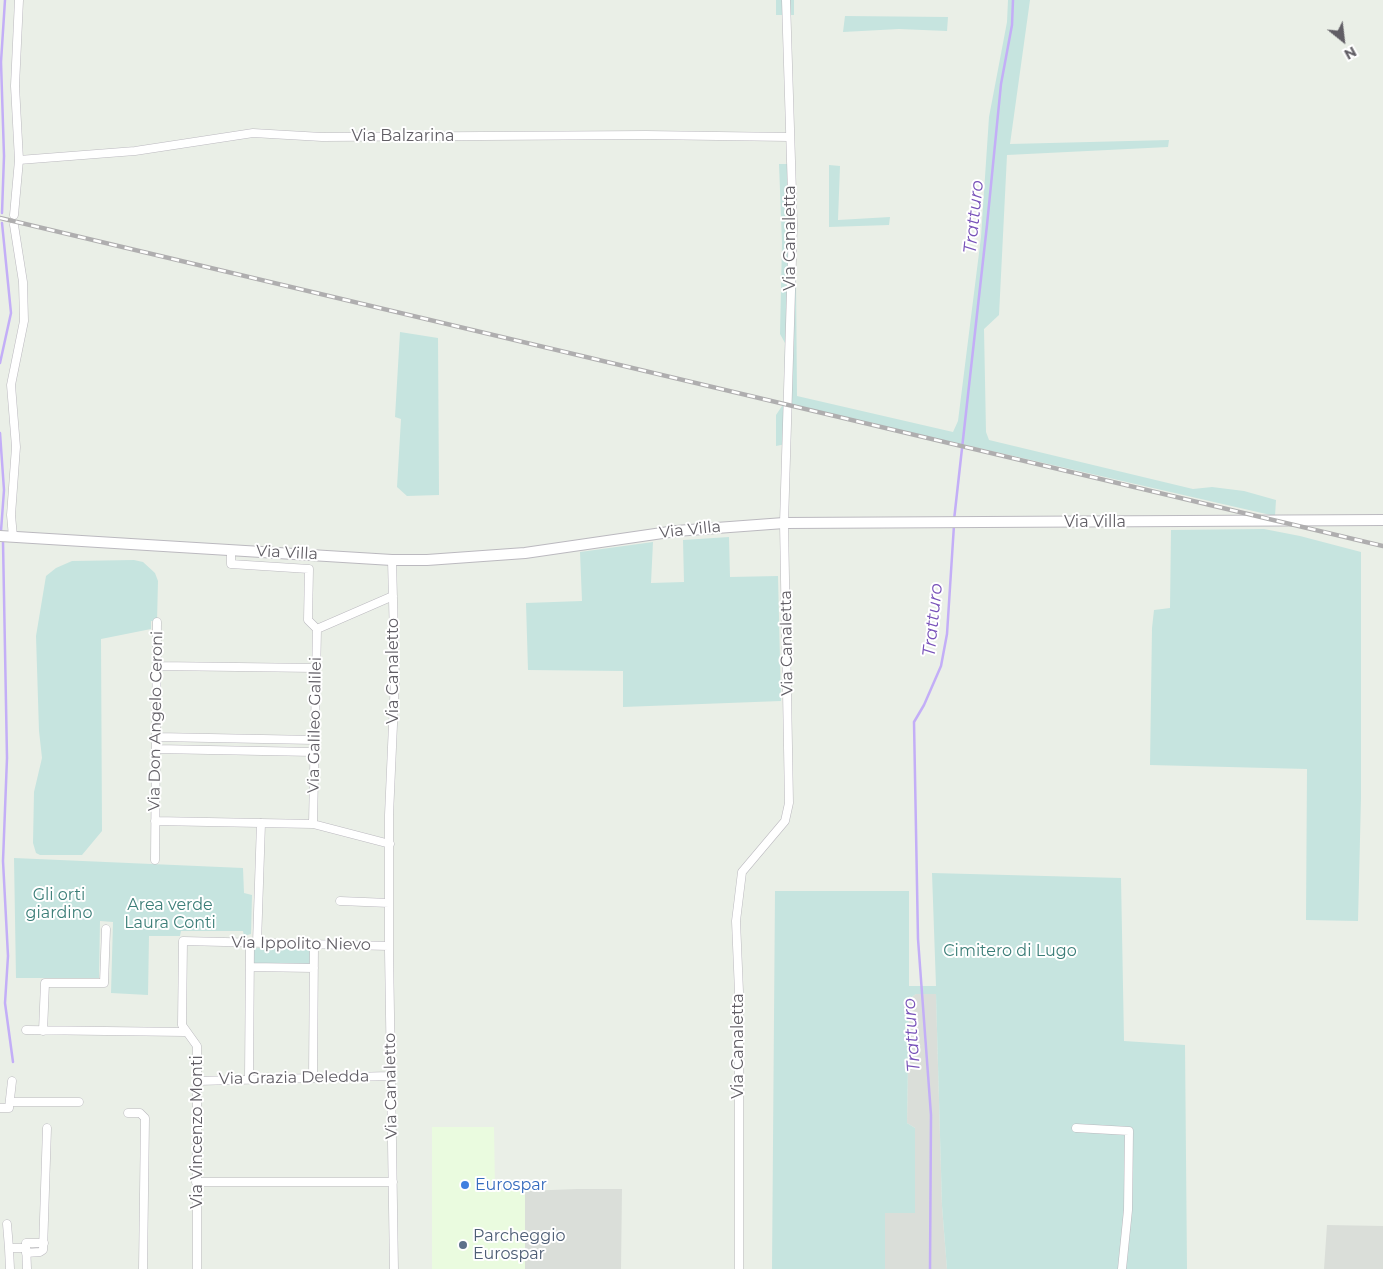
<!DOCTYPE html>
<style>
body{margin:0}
#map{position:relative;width:1383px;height:1269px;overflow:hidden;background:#eaefe7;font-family:Montserrat,sans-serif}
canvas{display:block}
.north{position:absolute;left:1318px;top:15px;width:50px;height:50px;-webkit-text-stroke:4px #fff;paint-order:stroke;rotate:151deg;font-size:14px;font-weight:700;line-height:20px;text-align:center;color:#615e65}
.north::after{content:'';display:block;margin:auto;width:18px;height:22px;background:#615e65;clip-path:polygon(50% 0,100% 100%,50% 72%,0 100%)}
</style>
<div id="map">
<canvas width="1383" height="1269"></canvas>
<div class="north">N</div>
</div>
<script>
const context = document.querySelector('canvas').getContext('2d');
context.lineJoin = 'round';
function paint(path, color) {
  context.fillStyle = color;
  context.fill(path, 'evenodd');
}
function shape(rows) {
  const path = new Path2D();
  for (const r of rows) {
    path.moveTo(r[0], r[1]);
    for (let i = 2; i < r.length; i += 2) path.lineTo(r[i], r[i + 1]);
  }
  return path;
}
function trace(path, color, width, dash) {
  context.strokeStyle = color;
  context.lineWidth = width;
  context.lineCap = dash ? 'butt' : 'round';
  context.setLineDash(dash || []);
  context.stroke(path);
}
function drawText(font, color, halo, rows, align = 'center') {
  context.font = font + ' Montserrat,sans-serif';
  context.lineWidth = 4;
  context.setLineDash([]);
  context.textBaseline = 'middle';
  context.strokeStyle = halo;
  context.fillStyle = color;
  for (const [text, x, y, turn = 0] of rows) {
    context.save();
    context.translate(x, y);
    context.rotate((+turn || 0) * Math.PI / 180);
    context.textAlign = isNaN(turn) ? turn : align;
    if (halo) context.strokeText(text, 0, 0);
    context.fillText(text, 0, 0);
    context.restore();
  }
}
const commercial = shape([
 [432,1127,494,1127,495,1190,525,1191,525,1269,432,1269]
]);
const industrial = shape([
 [916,994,936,994,942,1206,947,1269,885,1269,885,1213,915,1213,915,1128,907,1123,909,999],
 [577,1189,622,1189,621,1269,525,1269,525,1191],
 [1327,1225,1383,1226,1383,1269,1324,1269]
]);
const green = shape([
 [776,0,794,0,794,15,776,15],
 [1008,0,1030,0,1010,144,1169,140,1168,147,1007,155,999,315,984,329,986,432,989,440,1193,489,1212,487,1244,491,1276,500,1275,516,791,405,791,443,776,446,776,415,784,403,785,343,780,334,782,243,779,164,795,164,797,396,953,432,958,421,981,237,989,117,1007,22],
 [845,16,948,17,947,31,899,29,843,32],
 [829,165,840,166,838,220,890,217,889,225,829,227],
 [400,332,438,338,439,495,407,496,397,487,401,419,395,417],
 [1264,529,1300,536,1361,552,1361,798,1358,921,1306,920,1307,769,1150,765,1152,628,1154,610,1170,608,1171,530],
 [729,537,730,577,778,576,781,701,623,707,623,671,528,670,526,603,582,601,580,552,653,542,651,583,684,582,683,540],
 [134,560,143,562,155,573,158,581,157,622,151,621,151,629,101,639,102,831,82,855,40,855,36,853,33,843,34,792,42,758,39,731,36,636,46,576,56,568,72,561],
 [14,858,243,868,244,893,252,895,251,934,244,936,243,931,181,931,180,936,149,936,148,995,111,993,113,922,100,921,99,978,16,978],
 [932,873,1121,878,1124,1041,1185,1045,1187,1269,947,1269,942,1206,936,994,916,994,909,999,907,1123,915,1128,915,1213,885,1213,885,1269,772,1269,775,891,909,891,909,986,936,986],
 [252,948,311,948,312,966,252,965]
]);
const stream = shape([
 [2,213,4,156,1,62,5,0],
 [0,363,11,313,2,223],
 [0,433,4,490,1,531],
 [954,520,987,225,1001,84,1012,25,1013,0],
 [3,542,7,758,3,861,8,956,5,1003,13,1062],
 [930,1269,931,1115,918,939,914,722,924,705,941,666,947,634,954,525]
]);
const minor = shape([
 [19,160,135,151,253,133,322,137,646,135,789,137],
 [14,215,19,160,15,86,19,0],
 [13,537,11,515,16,447,11,385,24,321,23,282,14,225],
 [231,550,231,564,309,569,308,620,317,629],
 [392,560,395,679,389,815,389,951,394,1269],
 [158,666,316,668],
 [157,737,315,740],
 [157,749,314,752],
 [155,821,313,824,390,844],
 [313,824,317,629,393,596],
 [155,860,157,622],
 [340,901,389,903],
 [257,943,261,823],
 [250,967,314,968],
 [26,1030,185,1032],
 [43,1031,45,983,104,983,106,929],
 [313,1078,314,945],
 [249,1079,250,943],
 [197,1081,390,1076],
 [10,1102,79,1102],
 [0,1108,9,1108,12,1081],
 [128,1113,140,1113,145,1118,143,1269],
 [1076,1128,1129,1131,1128,1210,1122,1269],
 [196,1182,393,1182],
 [7,1224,9,1248],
 [26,1253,40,1252,43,1250,47,1128],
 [10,1269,9,1248,25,1248],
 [27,1269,26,1243,44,1243],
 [197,1269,197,1046,182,1025,183,941,389,946],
 [739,1269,739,992,736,921,742,872,785,821,789,803,784,523,793,225,786,0]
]);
const tertiary = shape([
 [0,536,392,560,427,560,525,553,676,531,784,523,1383,520]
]);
const rail = shape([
 [0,218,1383,546]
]);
const markers = [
 [465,1185,5,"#3f7fe0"],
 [463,1245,5,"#5c6f8a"]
];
const streetNames = [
 ["Via Balzarina",403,136],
 ["Via Canaletta",790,238,-90],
 ["Via Villa",1095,522],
 ["Via Villa",690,530,-6],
 ["Via Villa",287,553,3],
 ["Via Canaletta",787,643,-91],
 ["Via Canaletto",393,671,-90],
 ["Via Don Angelo Ceroni",156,721,-89],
 ["Via Galileo Galilei",315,725,-89],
 ["Via Ippolito Nievo",301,944,1],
 ["Via Canaletta",738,1046,-90],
 ["Via Grazia Deledda",294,1078,-1],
 ["Via Canaletto",391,1086,-91],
 ["Via Vincenzo Monti",197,1132,-90]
];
const parkNames = [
 ["Gli orti",59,895],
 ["giardino",59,913],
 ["Area verde",170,905],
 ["Laura Conti",170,923],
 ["Cimitero di Lugo",1010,951]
];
const shopNames = [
 ["Eurospar",475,1185]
];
const serviceNames = [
 ["Parcheggio",473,1236],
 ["Eurospar",473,1254]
];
const waterNames = [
 ["Tratturo",974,217,-84],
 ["Tratturo",933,620,-84],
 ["Tratturo",912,1035,-94]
];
paint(commercial, '#eafbdf');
paint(industrial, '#daded9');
paint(green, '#c6e4df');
trace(stream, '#c3aef7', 2.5);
trace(minor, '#bbb9bf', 9);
trace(tertiary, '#bbb9bf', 12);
trace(minor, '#fff', 8);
trace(tertiary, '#fff', 10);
trace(rail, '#afaeaf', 4.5);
trace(rail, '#fff', 2.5, [8]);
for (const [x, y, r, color] of markers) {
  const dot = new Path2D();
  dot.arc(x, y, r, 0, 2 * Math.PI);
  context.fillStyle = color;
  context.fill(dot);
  trace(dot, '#fff', 2);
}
drawText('16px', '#615e65', '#fff', streetNames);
drawText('16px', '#3c7e78', '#fff', parkNames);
drawText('16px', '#366cbe', '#fff', shopNames, 'left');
drawText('16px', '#4e5e75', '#fff', serviceNames, 'left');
drawText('italic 18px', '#7852b9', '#fff', waterNames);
</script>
